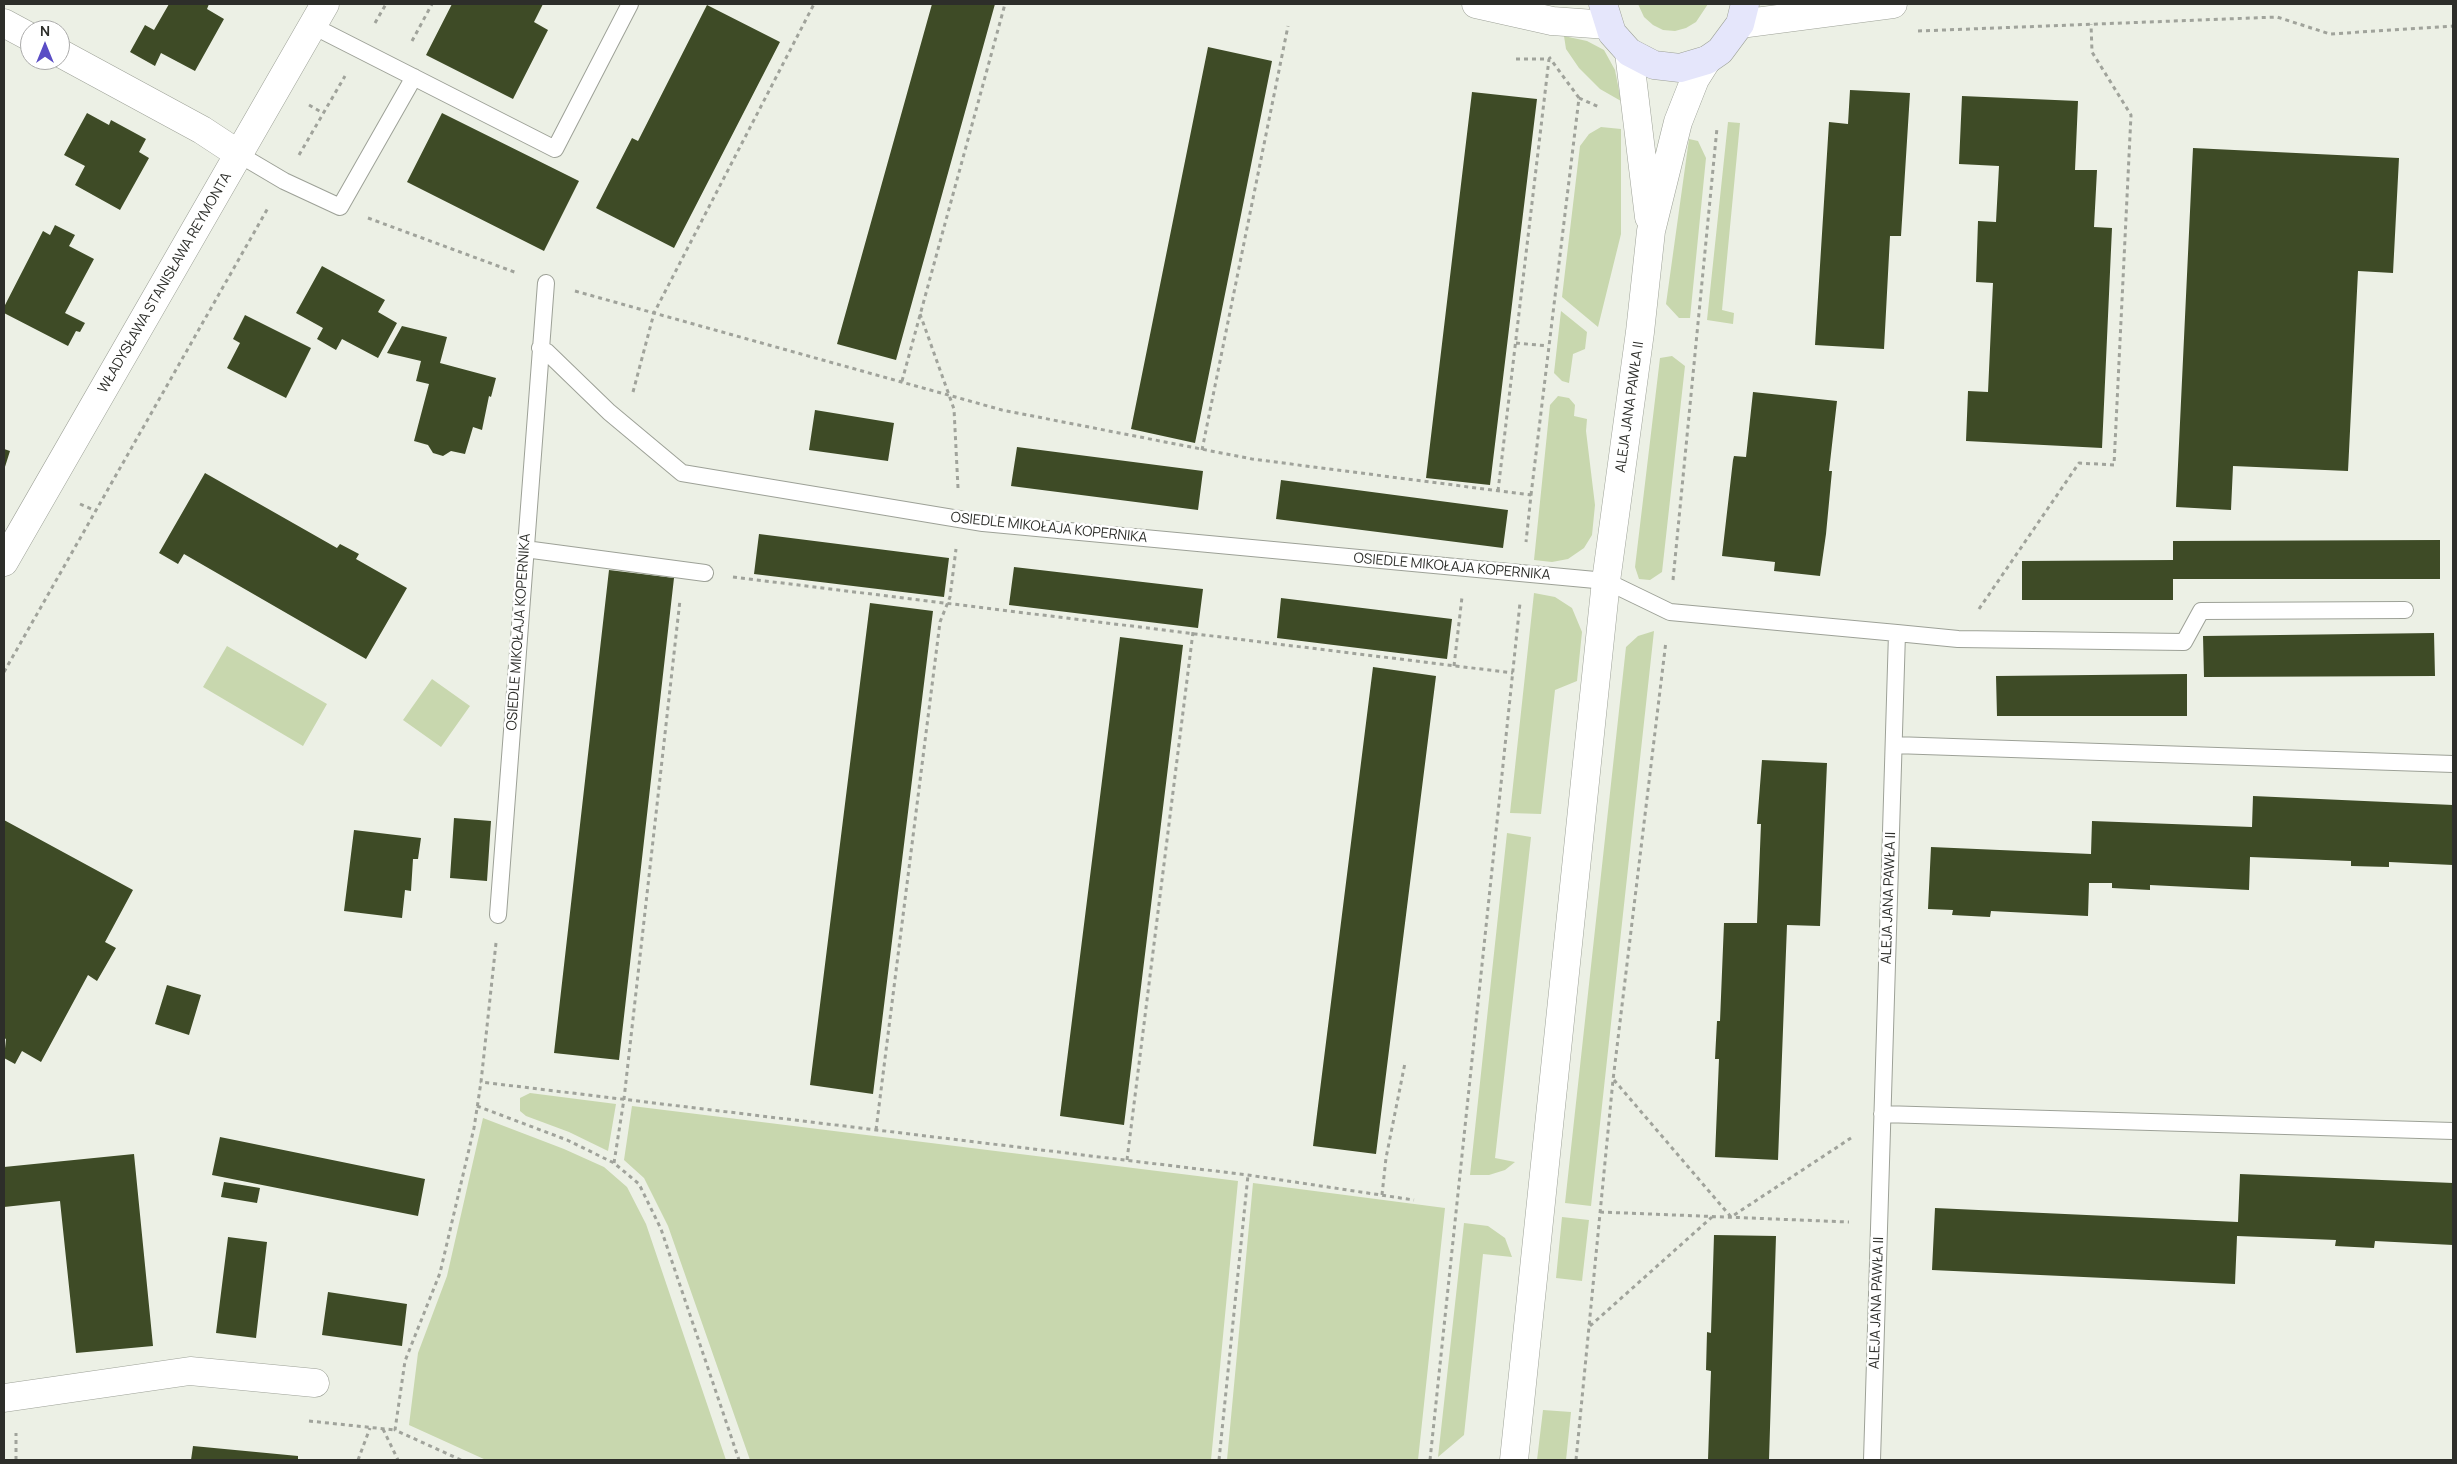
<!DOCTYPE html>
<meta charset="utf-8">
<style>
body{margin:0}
#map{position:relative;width:2457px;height:1464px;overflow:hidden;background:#ecf0e5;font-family:Manrope,sans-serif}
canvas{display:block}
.frame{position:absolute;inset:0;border:5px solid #2d2e2a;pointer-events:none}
.north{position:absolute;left:20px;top:20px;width:50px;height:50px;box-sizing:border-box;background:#fff;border:1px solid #ababaa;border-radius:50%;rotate:0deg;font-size:14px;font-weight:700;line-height:20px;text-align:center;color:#2d2e2a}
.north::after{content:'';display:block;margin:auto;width:18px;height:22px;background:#5a4dc5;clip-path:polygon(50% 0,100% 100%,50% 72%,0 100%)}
</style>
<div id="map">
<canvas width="2457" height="1464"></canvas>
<div class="frame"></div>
<div class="north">N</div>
</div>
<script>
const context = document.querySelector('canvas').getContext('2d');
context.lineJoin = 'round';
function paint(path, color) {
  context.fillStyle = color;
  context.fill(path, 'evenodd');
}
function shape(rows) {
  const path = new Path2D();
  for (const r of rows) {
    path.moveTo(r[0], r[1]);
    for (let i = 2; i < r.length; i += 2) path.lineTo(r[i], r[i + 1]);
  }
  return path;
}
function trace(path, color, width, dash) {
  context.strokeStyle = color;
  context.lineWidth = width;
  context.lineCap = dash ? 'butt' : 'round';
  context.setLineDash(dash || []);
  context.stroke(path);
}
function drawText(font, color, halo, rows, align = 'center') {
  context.font = font + ' Manrope,sans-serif';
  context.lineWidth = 5;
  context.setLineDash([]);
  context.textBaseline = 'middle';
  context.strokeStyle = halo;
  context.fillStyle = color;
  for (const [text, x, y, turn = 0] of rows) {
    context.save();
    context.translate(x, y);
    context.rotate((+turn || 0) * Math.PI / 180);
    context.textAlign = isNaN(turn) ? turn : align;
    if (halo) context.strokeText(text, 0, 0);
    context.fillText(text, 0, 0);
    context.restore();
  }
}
const green = shape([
 [1638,4,1708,4,1696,22,1686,28,1675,31,1663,30,1653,25,1644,17],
 [1564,36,1587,41,1604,50,1615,70,1621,101,1600,89,1579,68,1566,49],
 [1728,122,1740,123,1722,310,1734,313,1733,324,1707,320],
 [1601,127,1621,129,1621,234,1598,327,1562,297,1580,146,1589,134],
 [1689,139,1698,141,1706,158,1690,318,1679,318,1666,304],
 [1561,311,1587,332,1585,349,1573,354,1569,383,1562,381,1554,373],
 [1672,356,1685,366,1662,572,1650,580,1639,579,1635,567,1660,358],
 [1558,396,1569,398,1575,405,1574,416,1587,419,1586,431,1595,505,1592,535,1584,548,1568,559,1552,562,1534,560,1550,405],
 [1534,593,1555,597,1572,608,1582,632,1577,681,1555,690,1541,814,1510,813],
 [1654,631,1591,1206,1565,1203,1626,647,1638,636],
 [227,646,327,704,303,746,203,687],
 [432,679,470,706,441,747,403,720],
 [1507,833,1531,837,1495,1158,1515,1162,1505,1170,1489,1175,1470,1175],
 [530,1093,616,1104,608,1151,569,1132,526,1116,520,1111,520,1098],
 [632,1106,1238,1181,1211,1460,750,1460,668,1226,644,1178,624,1160],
 [483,1118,564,1149,604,1167,627,1187,646,1224,726,1460,486,1460,409,1425,418,1353,447,1276],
 [1253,1183,1445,1208,1418,1460,1227,1460],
 [1562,1217,1589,1220,1582,1281,1556,1278],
 [1464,1223,1488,1226,1505,1238,1512,1257,1483,1254,1464,1435,1438,1457],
 [1543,1410,1571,1412,1566,1460,1537,1460]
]);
const building = shape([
 [169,4,209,4,207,9,224,19,195,71,161,53,155,66,130,52,145,25,154,30],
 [452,4,543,4,534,22,548,30,513,99,426,55],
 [932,4,995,4,896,360,837,344],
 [707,5,780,42,674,248,596,208,632,138,638,141],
 [1208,47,1272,61,1195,443,1131,429],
 [1850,90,1910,93,1901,236,1890,236,1884,349,1815,345,1829,122,1848,124],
 [1472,92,1537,99,1490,485,1426,478],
 [1962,96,2078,101,2075,170,2097,170,2094,227,2112,228,2102,448,1966,441,1968,391,1988,392,1993,283,1976,282,1978,221,1996,222,1999,166,1959,164],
 [87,113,109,125,111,120,146,139,139,152,149,158,120,210,75,185,85,166,64,155],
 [442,113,579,181,544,251,407,182],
 [2193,148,2399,158,2393,273,2358,271,2348,471,2233,466,2231,510,2176,507],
 [55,225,75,235,69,246,94,259,65,313,85,323,80,332,76,331,68,346,4,313,4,307,43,231,50,235],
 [322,266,385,300,378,312,397,323,378,358,342,339,336,350,317,339,323,328,296,313],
 [245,315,311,348,286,398,227,368,240,343,233,339],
 [402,326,447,337,440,363,496,378,491,397,489,396,482,430,473,427,465,454,451,451,443,456,433,453,428,445,414,441,429,384,416,381,421,361,387,353],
 [1753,392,1837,401,1829,471,1832,471,1826,534,1820,576,1774,571,1775,562,1722,556,1733,460,1734,456,1746,457],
 [815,410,894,423,888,461,809,450],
 [1017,447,1203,471,1198,510,1011,486],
 [4,449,10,451,4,470],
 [205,473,337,548,340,544,359,554,356,559,407,588,366,659,184,554,178,564,159,553],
 [1281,480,1508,510,1503,548,1276,519],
 [759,534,949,558,944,597,754,574],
 [2440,540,2440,579,2173,579,2173,600,2022,600,2022,561,2173,560,2173,541],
 [1014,567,1203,589,1198,628,1009,605],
 [609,570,674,578,619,1060,554,1053],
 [1281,598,1452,619,1447,659,1277,638],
 [870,603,933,611,873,1094,810,1085],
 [2434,633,2435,676,2204,677,2203,636],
 [1120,637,1183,645,1124,1125,1060,1116],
 [1373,667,1436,676,1376,1154,1313,1146],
 [2187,674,2187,716,1997,716,1996,676],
 [1762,760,1827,763,1820,926,1787,925,1778,1160,1715,1157,1719,1059,1715,1059,1717,1021,1720,1021,1724,923,1757,923,1761,824,1757,824],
 [2253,796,2453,805,2453,865,2389,862,2389,867,2351,866,2351,861,2250,857,2249,890,2150,885,2150,890,2112,888,2112,883,2089,883,2088,916,1991,911,1990,917,1952,915,1953,910,1928,909,1931,847,2091,854,2092,821,2252,827],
 [454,818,491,821,487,881,450,878],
 [4,820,133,890,105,942,116,948,97,981,88,975,41,1062,22,1051,15,1064,4,1058,6,1039,4,1038],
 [354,830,421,838,418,859,413,859,411,891,405,890,402,918,344,911],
 [167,985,201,995,189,1035,155,1024],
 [220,1137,425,1179,418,1216,212,1175],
 [134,1154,153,1346,76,1353,60,1201,4,1207,4,1167],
 [2240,1174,2453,1183,2453,1245,2375,1241,2374,1248,2335,1246,2336,1240,2237,1236,2235,1284,1932,1270,1935,1208,2238,1222],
 [224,1182,260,1188,257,1203,221,1197],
 [1714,1235,1776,1236,1769,1460,1708,1460,1711,1371,1706,1370,1707,1332,1711,1333],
 [228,1237,267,1242,256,1338,216,1333],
 [328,1292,407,1304,402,1346,322,1335],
 [193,1446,298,1456,298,1460,191,1460]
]);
const path = shape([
 [375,23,386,4],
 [1918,31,2277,17,2330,34,2453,26],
 [412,41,432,4],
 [1579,98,1599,107],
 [309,105,323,113],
 [299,155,345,76],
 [368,218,517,273],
 [575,291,1002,410,1252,459,1531,495,1526,542],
 [920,314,954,409,958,488],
 [1516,343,1548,346],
 [902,381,1005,4],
 [633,392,654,313,814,4],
 [1202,450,1288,26],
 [1498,491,1549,59,1512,59],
 [1531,495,1579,98,1549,57],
 [80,504,96,511],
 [733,577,1513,673],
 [1673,580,1717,128],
 [1979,609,2079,463,2114,465,2131,115,2092,52,2091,24],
 [1454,666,1462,597],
 [4,672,268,208],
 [496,943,481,1082,1248,1175,1414,1200],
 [1614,1080,1731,1217,1851,1138],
 [477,1106,567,1140,614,1163,639,1184,661,1229,739,1460],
 [876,1130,940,622,950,597,956,549],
 [1127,1160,1193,632],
 [614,1163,624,1099,680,600],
 [1382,1195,1386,1158,1405,1063],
 [1600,1212,1849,1222],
 [1590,1326,1712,1217],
 [309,1421,395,1430],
 [383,1429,398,1460],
 [16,1460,16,1433],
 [358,1460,370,1428],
 [461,1460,395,1430,405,1361,440,1273,474,1128,481,1082],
 [1219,1460,1248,1175],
 [1430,1460,1520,603],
 [1576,1460,1613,1080,1666,641]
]);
const lane = shape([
 [313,26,555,149,630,4],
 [240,155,284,181,340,207,414,77],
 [540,348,547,352,609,412,682,473,983,523,1606,581,1670,612,1897,633,1872,1460],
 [525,549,705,573],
 [1897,633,1958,639,2184,642,2201,611,2405,610],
 [1894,745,2453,764],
 [498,915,546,283],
 [1882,1114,2453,1131]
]);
const street = shape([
 [1476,4,1552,21,1608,25],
 [4,23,30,37],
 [1740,24,1893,4],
 [1629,52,1649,217],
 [60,53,202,130,240,155],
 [4,562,325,4],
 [4,1398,190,1371,315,1383],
 [1514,1460,1606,581,1640,332,1651,231,1678,122,1695,79,1707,60]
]);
const secondary = shape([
 [1603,4,1612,33,1629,52,1654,65,1680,68,1707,60,1720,51,1740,24,1745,4]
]);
const streetNames = [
 ["WŁADYSŁAWA STANISŁAWA REYMONTA",165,283,-60],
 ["ALEJA JANA PAWŁA II",1630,407,-82],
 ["OSIEDLE MIKOŁAJA KOPERNIKA",1049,528,6],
 ["OSIEDLE MIKOŁAJA KOPERNIKA",1452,567,5],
 ["OSIEDLE MIKOŁAJA KOPERNIKA",519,632,-86],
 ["ALEJA JANA PAWŁA II",1889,898,-88],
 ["ALEJA JANA PAWŁA II",1877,1303,-88]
];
paint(green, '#c8d7ae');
paint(building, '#3e4b26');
trace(lane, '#9da197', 18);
trace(street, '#9da197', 29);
trace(secondary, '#9da197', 29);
trace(path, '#a0a39b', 3, [4, 4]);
trace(lane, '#fff', 16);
trace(street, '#fff', 28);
trace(secondary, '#e5e6fb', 28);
drawText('14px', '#2d2e2a', '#fff', streetNames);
</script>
